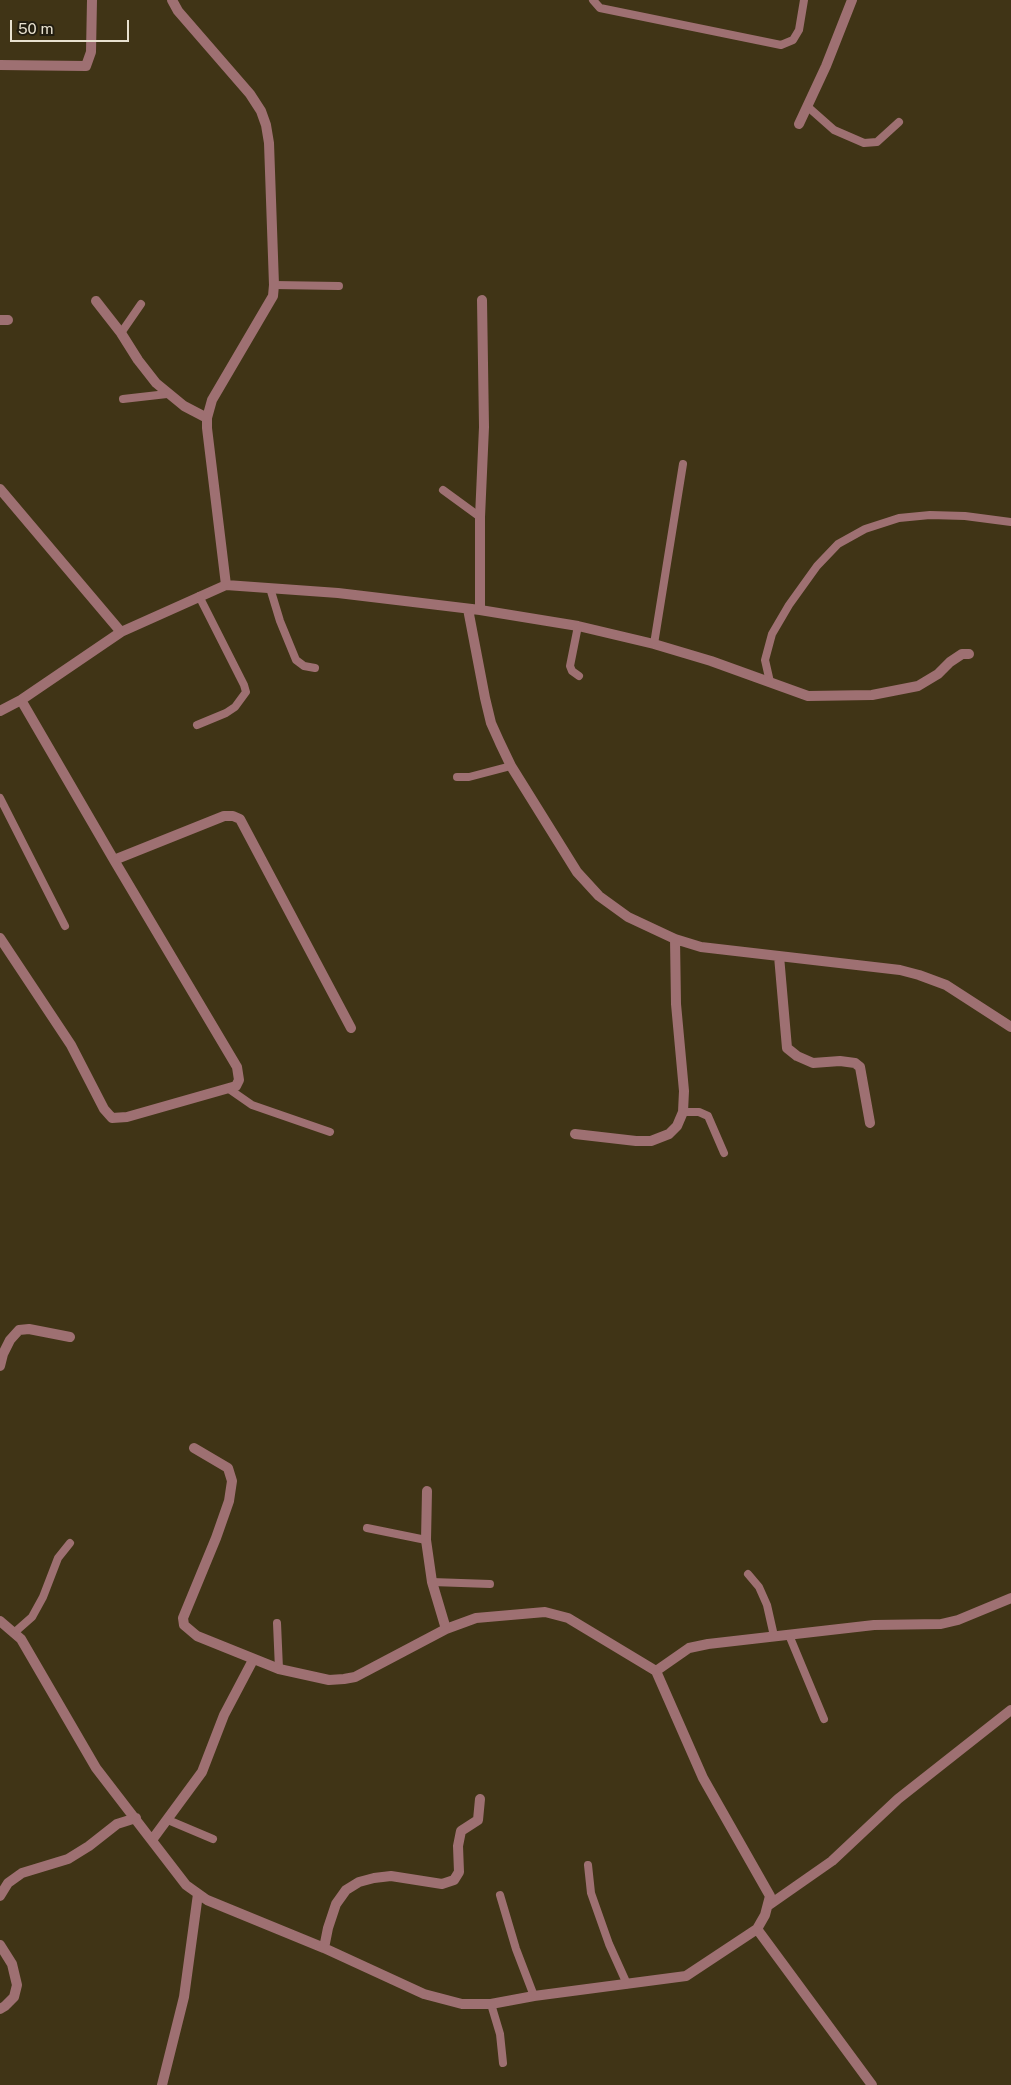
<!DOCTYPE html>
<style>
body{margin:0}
#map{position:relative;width:1011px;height:2085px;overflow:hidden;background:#403416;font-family:"Public Sans",sans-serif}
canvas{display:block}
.scale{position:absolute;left:10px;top:20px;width:119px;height:22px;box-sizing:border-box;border:2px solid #e8e1d0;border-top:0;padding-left:6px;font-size:15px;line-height:18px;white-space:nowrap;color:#e8e1d0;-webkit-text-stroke:4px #221d10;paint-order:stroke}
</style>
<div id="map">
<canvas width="1011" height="2085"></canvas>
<div class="scale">50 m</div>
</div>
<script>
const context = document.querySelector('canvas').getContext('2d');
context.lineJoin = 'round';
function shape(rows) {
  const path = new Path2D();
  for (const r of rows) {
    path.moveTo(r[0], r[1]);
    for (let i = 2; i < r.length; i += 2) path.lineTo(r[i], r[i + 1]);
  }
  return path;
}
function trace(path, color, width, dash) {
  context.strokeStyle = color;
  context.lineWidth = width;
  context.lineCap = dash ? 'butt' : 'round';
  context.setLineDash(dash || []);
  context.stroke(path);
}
const service = shape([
 [593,0,600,8,781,45,793,40,799,30,804,0],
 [808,107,834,130,864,143,877,142,899,122],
 [274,285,339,286],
 [121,333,141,304],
 [123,399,167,394],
 [443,490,480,517],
 [270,588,280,621,296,660,304,666,315,668],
 [578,626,570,666,572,671,579,676],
 [654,644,683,464],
 [770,682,765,660,772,634,789,605,817,566,838,544,865,529,899,518,930,515,965,516,1011,522],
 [197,725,226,713,235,707,246,692,244,685,199,596],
 [457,777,469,777,511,766],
 [0,798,65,926],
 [229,1089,252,1105,330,1132],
 [683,1112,699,1112,708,1116,724,1153],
 [367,1528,426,1540],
 [748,1574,759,1587,767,1605,774,1636],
 [432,1582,490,1584],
 [277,1623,279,1669],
 [15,1632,32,1617,43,1597,58,1558,70,1543],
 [789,1635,824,1719],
 [168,1820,213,1839],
 [588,1865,591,1893,609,1944,627,1984],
 [500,1895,516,1949,534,1996],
 [491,2004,500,2034,503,2063]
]);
const minor = shape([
 [172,0,178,11,250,94,261,111,266,125,269,143,274,285,273,296,212,400,207,418,207,428,226,585],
 [0,65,86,66,91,52,92,0],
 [799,124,826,66,852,0],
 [96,301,121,333,138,360,156,383,184,406,207,418],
 [0,320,8,320],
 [0,489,121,632],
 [468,609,485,698,491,723,500,743,511,766,577,872,599,896,628,917,675,939,701,947,900,970,919,975,946,985,1011,1027],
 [480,610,480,517,484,427,482,300],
 [0,711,21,700,121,632,226,585,338,593,405,601,480,610,578,626,654,644,711,661,808,696,872,695,918,686,938,674,950,662,962,654,969,654],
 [114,860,224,816,233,816,240,819,351,1028],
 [0,938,71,1045,104,1109,112,1118,127,1117,236,1086,239,1080,237,1067,114,860,21,700],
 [779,956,787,1048,797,1056,813,1063,840,1061,855,1063,860,1067,870,1123],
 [575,1134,636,1141,651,1141,669,1134,677,1126,683,1112,684,1091,676,1004,675,939],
 [0,1366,3,1354,10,1340,19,1330,29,1329,70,1337],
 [194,1448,228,1468,232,1481,229,1501,216,1538,183,1618,184,1625,197,1636,279,1669,329,1680,344,1679,355,1677,446,1629,476,1618,545,1612,568,1618,656,1671,703,1778,770,1896,765,1915,757,1929,872,2085],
 [427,1491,426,1540,432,1582,446,1629],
 [0,1621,21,1639,96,1768,186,1885,207,1900,324,1948,424,1994,462,2004,491,2004,534,1996,686,1976,757,1929],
 [656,1671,689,1648,708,1644,874,1625,941,1624,958,1620,1011,1598],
 [152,1840,202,1772,224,1715,253,1660],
 [0,1896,8,1883,22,1873,68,1859,89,1846,117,1824,136,1818],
 [769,1905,832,1861,898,1799,1011,1710],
 [0,1945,12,1964,17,1985,14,1997,5,2006,0,2009],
 [324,1948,328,1928,336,1904,346,1890,359,1882,374,1878,391,1876,442,1884,454,1880,459,1872,458,1846,461,1831,478,1820,480,1799],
 [162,2085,184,1997,198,1894]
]);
trace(service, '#9e7072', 8);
trace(minor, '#9e7072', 10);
</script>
